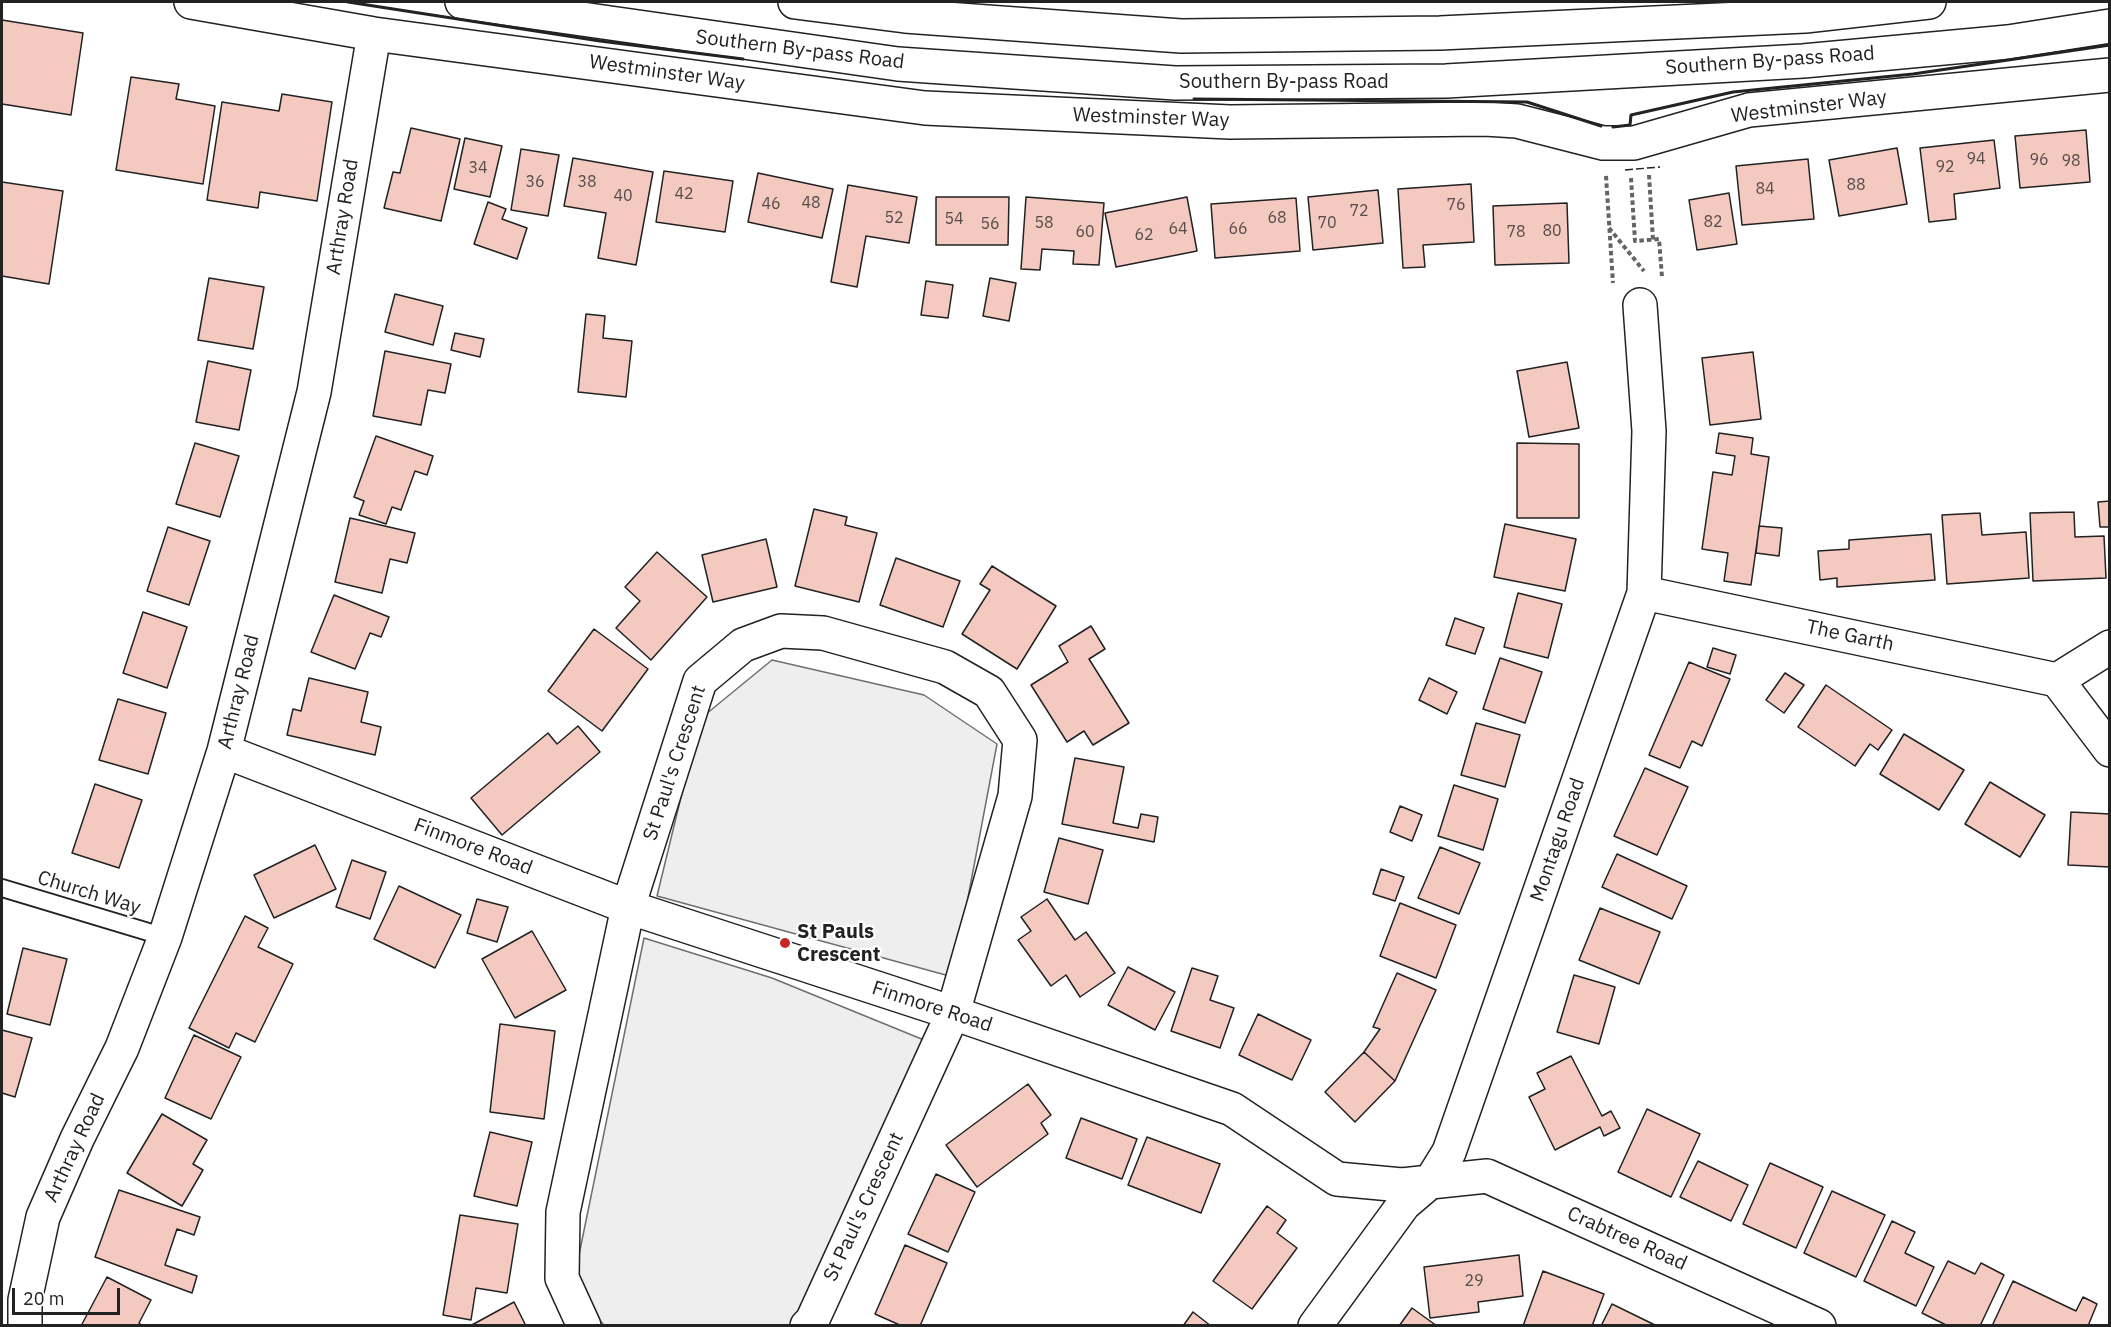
<!DOCTYPE html>
<style>
body{margin:0}
#map{position:relative;width:2111px;height:1327px;overflow:hidden;background:#fff;font-family:"IBM Plex Sans",sans-serif}
canvas{display:block}
.frame{position:absolute;inset:0;border:3px solid #222;pointer-events:none}
.scale{position:absolute;left:12px;top:1288px;width:108px;height:27px;box-sizing:border-box;border:3px solid #222;border-top:0;padding-left:8px;font-size:18px;line-height:21px;white-space:nowrap;color:#222;-webkit-text-stroke:4px #fff;paint-order:stroke}
</style>
<div id="map">
<canvas width="2111" height="1327"></canvas>
<div class="frame"></div>
<div class="scale">20 m</div>
</div>
<script>
const context = document.querySelector('canvas').getContext('2d');
context.lineJoin = 'round';
function paint(path, color) {
  context.fillStyle = color;
  context.fill(path, 'evenodd');
}
function shape(rows) {
  const path = new Path2D();
  for (const r of rows) {
    path.moveTo(r[0], r[1]);
    for (let i = 2; i < r.length; i += 2) path.lineTo(r[i], r[i + 1]);
  }
  return path;
}
function trace(path, color, width, dash) {
  context.strokeStyle = color;
  context.lineWidth = width;
  context.lineCap = dash ? 'butt' : 'round';
  context.setLineDash(dash || []);
  context.stroke(path);
}
function drawText(font, color, halo, rows, align = 'center') {
  context.font = font + ' "IBM Plex Sans",sans-serif';
  context.lineWidth = 4.5;
  context.setLineDash([]);
  context.textBaseline = 'middle';
  context.strokeStyle = halo;
  context.fillStyle = color;
  for (const [text, x, y, turn = 0] of rows) {
    context.save();
    context.translate(x, y);
    context.rotate((+turn || 0) * Math.PI / 180);
    context.textAlign = isNaN(turn) ? turn : align;
    if (halo) context.strokeText(text, 0, 0);
    context.fillText(text, 0, 0);
    context.restore();
  }
}
const green = shape([
 [772,660,924,695,997,744,953,977,657,896,700,719,772,660],
 [644,938,772,978,924,1040,799,1326,604,1325,572,1289,644,938]
]);
const building = shape([
 [2,20,83,33,71,115,2,104,2,20],
 [131,77,179,84,176,99,215,106,203,184,116,170,131,77],
 [282,94,332,102,317,201,260,192,258,208,207,200,222,102,279,111,282,94],
 [411,128,460,139,441,221,384,208,393,172,400,173,411,128],
 [2086,130,2090,182,2020,188,2015,136,2086,130],
 [465,138,502,146,490,197,454,189,465,138],
 [1994,140,2000,188,1954,194,1956,219,1929,222,1920,148,1994,140],
 [1897,148,1907,204,1839,216,1829,160,1897,148],
 [521,149,559,155,548,216,511,210,521,149],
 [573,158,653,172,636,265,598,258,606,213,564,206,573,158],
 [1808,159,1814,219,1742,225,1736,166,1808,159],
 [664,171,733,181,725,232,656,222,664,171],
 [758,173,833,189,822,238,748,222,758,173],
 [2,182,63,191,49,284,2,276,2,182],
 [1471,184,1474,242,1423,245,1425,267,1403,268,1398,189,1471,184],
 [848,185,917,197,909,243,866,236,857,287,831,282,848,185],
 [1378,190,1383,243,1313,250,1308,197,1378,190],
 [1729,193,1737,244,1697,250,1689,200,1729,193],
 [936,197,1009,197,1008,245,936,245,936,197],
 [1026,197,1104,203,1099,265,1073,264,1074,251,1042,249,1040,270,1021,269,1026,197],
 [1187,197,1197,251,1116,267,1105,213,1187,197],
 [1296,198,1300,251,1215,258,1211,204,1296,198],
 [488,202,506,209,502,219,527,228,517,259,474,244,488,202],
 [1567,203,1569,263,1495,265,1493,206,1567,203],
 [209,278,264,287,253,349,198,340,209,278],
 [990,278,1016,283,1009,321,983,316,990,278],
 [926,281,953,285,948,318,921,315,926,281],
 [395,294,443,306,433,345,385,332,395,294],
 [586,314,605,316,603,338,632,341,626,397,578,392,586,314],
 [455,333,484,339,480,357,451,350,455,333],
 [385,351,451,364,445,393,428,390,421,425,373,416,385,351],
 [1753,352,1761,419,1710,425,1702,358,1753,352],
 [208,361,251,370,239,430,196,422,208,361],
 [1567,362,1579,428,1529,437,1517,371,1567,362],
 [1719,433,1753,438,1751,454,1769,457,1751,585,1724,581,1728,553,1702,549,1713,472,1732,475,1735,456,1716,453,1719,433],
 [376,436,433,456,427,475,415,471,401,510,392,507,386,524,359,515,364,501,354,497,376,436],
 [195,443,239,456,220,517,176,504,195,443],
 [1517,443,1579,444,1579,518,1517,518,1517,443],
 [2110,501,2110,527,2100,527,2098,502,2110,501],
 [814,509,847,517,845,525,877,533,859,602,795,586,814,509],
 [2074,512,2075,537,2104,536,2106,578,2033,581,2030,513,2074,512],
 [1980,513,1982,535,2026,532,2029,578,1947,584,1942,515,1980,513],
 [350,518,415,533,407,563,390,559,382,593,335,582,350,518],
 [1505,524,1576,539,1565,591,1494,577,1505,524],
 [1759,526,1782,528,1779,556,1756,553,1759,526],
 [168,527,210,541,189,605,147,591,168,527],
 [1931,534,1935,580,1837,587,1837,578,1820,580,1818,551,1849,549,1849,540,1931,534],
 [766,539,777,587,713,602,702,555,766,539],
 [657,552,707,597,651,660,616,628,640,601,625,587,657,552],
 [896,558,960,581,943,627,880,605,896,558],
 [992,566,1056,606,1017,669,962,634,990,590,980,584,992,566],
 [1518,593,1562,604,1548,658,1504,647,1518,593],
 [334,595,389,617,381,637,370,633,355,669,311,652,334,595],
 [143,612,187,627,167,688,123,673,143,612],
 [1455,618,1484,628,1475,654,1446,645,1455,618],
 [1091,626,1105,649,1089,659,1129,723,1093,745,1084,731,1067,742,1031,685,1068,662,1059,646,1091,626],
 [594,629,648,669,602,731,548,691,594,629],
 [1713,648,1736,655,1730,674,1707,667,1713,648],
 [1500,658,1542,672,1525,723,1483,709,1500,658],
 [1689,662,1730,679,1702,746,1692,741,1680,768,1649,755,1689,662],
 [1785,673,1804,685,1784,713,1766,700,1785,673],
 [309,678,368,692,361,722,381,727,375,755,287,735,293,709,301,711,309,678],
 [1429,678,1457,692,1447,714,1419,700,1429,678],
 [1826,685,1892,730,1878,750,1870,744,1855,766,1798,727,1826,685],
 [118,699,166,713,148,774,99,760,118,699],
 [1476,723,1520,735,1505,787,1461,775,1476,723],
 [578,726,600,752,502,835,471,798,548,733,557,744,578,726],
 [1904,734,1964,770,1939,810,1880,774,1904,734],
 [1075,758,1124,767,1113,823,1138,828,1141,814,1158,817,1154,842,1062,824,1075,758],
 [1645,768,1688,787,1657,855,1614,836,1645,768],
 [1990,782,2045,815,2020,857,1965,824,1990,782],
 [95,784,142,800,119,868,72,853,95,784],
 [1454,785,1498,799,1483,850,1438,836,1454,785],
 [1400,806,1422,815,1412,841,1390,832,1400,806],
 [2071,812,2110,814,2110,867,2068,865,2071,812],
 [1059,838,1103,850,1088,904,1044,892,1059,838],
 [315,845,336,889,274,918,254,875,315,845],
 [1440,847,1480,863,1459,914,1418,898,1440,847],
 [1617,854,1687,886,1672,919,1602,887,1617,854],
 [352,860,386,872,370,919,336,907,352,860],
 [1381,869,1404,877,1395,901,1373,894,1381,869],
 [399,886,461,915,435,968,374,939,399,886],
 [477,899,508,907,497,942,467,933,477,899],
 [1047,899,1075,940,1086,932,1115,973,1080,997,1066,975,1051,986,1018,940,1031,931,1021,917,1047,899],
 [1400,903,1456,925,1436,978,1380,956,1400,903],
 [1600,908,1660,932,1639,984,1579,960,1600,908],
 [245,916,268,928,258,947,293,964,255,1042,236,1033,229,1048,189,1028,245,916],
 [532,931,566,990,515,1018,482,959,532,931],
 [23,948,67,959,50,1025,7,1014,23,948],
 [1128,967,1175,992,1155,1030,1108,1005,1128,967],
 [1192,968,1218,976,1210,1000,1234,1008,1220,1048,1171,1031,1192,968],
 [1397,973,1436,990,1395,1081,1364,1052,1380,1029,1373,1027,1397,973],
 [1574,975,1615,987,1599,1044,1557,1032,1574,975],
 [1258,1014,1311,1040,1292,1080,1239,1055,1258,1014],
 [500,1024,555,1031,544,1119,490,1112,500,1024],
 [2,1030,32,1038,15,1097,2,1093,2,1030],
 [194,1035,241,1057,211,1119,165,1098,194,1035],
 [1364,1052,1395,1081,1355,1122,1325,1092,1364,1052],
 [1571,1056,1602,1116,1611,1111,1620,1128,1604,1136,1600,1127,1555,1150,1529,1097,1545,1089,1537,1073,1571,1056],
 [1028,1084,1051,1115,1041,1123,1048,1134,977,1187,946,1145,1028,1084],
 [1647,1109,1700,1134,1671,1197,1618,1172,1647,1109],
 [162,1114,207,1140,193,1164,203,1170,182,1206,127,1173,162,1114],
 [1081,1118,1137,1139,1122,1179,1066,1158,1081,1118],
 [490,1132,532,1142,517,1206,474,1196,490,1132],
 [1147,1137,1220,1164,1201,1213,1128,1185,1147,1137],
 [1698,1161,1748,1185,1731,1221,1680,1197,1698,1161],
 [1770,1163,1823,1187,1796,1248,1743,1224,1770,1163],
 [936,1174,975,1192,948,1252,908,1234,936,1174],
 [119,1190,200,1217,194,1235,177,1229,165,1265,197,1276,192,1293,95,1257,119,1190],
 [1832,1191,1885,1215,1856,1277,1804,1253,1832,1191],
 [1267,1206,1286,1220,1277,1233,1297,1248,1252,1309,1213,1281,1267,1206],
 [460,1215,518,1224,507,1293,476,1288,471,1320,443,1315,460,1215],
 [1892,1221,1915,1232,1905,1253,1934,1267,1916,1306,1864,1281,1892,1221],
 [905,1245,947,1263,920,1326,902,1326,875,1314,905,1245],
 [1519,1255,1523,1296,1478,1302,1479,1312,1430,1318,1424,1267,1519,1255],
 [1948,1261,1975,1274,1981,1263,2004,1275,1980,1326,1948,1326,1922,1313,1948,1261],
 [1543,1271,1604,1294,1592,1326,1523,1326,1543,1271],
 [107,1277,151,1300,139,1323,143,1326,81,1326,107,1277],
 [2013,1281,2076,1311,2083,1297,2097,1304,2088,1326,1992,1326,2013,1281],
 [514,1302,526,1326,470,1326,514,1302],
 [1612,1304,1657,1326,1601,1326,1612,1304],
 [1412,1308,1437,1326,1399,1326,1412,1308],
 [1193,1312,1211,1326,1183,1326,1193,1312]
]);
const path = shape([
 [1649,175,1653,240],
 [1606,176,1613,283],
 [1631,178,1635,241,1659,239,1662,277],
 [1609,228,1644,271]
]);
const lane = shape([
 [2,888,165,937]
]);
const street = shape([
 [191,2,374,34,925,108,1230,122,1485,119,1517,121,1603,143,1634,143,1749,110,2110,75],
 [1644,593,2057,680,2110,750],
 [2057,680,2110,647],
 [224,751,628,907,953,1013,1232,1109,1337,1179,1402,1185,1487,1176,1819,1326],
 [25,1326,25,1300,43,1217,77,1139,122,1048,165,937,224,751,314,392,374,34],
 [584,1326,562,1278,563,1212,628,907,700,681,743,645,781,631,823,633,945,667,989,692,1020,740,1015,796,953,1013,812,1321,807,1326],
 [1315,1326,1404,1204,1431,1181,1449,1152,1644,593,1649,431,1640,305]
]);
const highway = shape([
 [462,2,898,64,1175,83,1446,81,1803,61,2008,42,2110,26],
 [795,2,905,16,1181,36,1440,33,1805,16,1929,2]
]);
const fence = shape([
 [1625,170,1660,167]
]);
const wall = shape([
 [348,2,600,41,743,59],
 [1194,99,1527,102,1601,126],
 [1613,127,1630,125,1631,115,1733,92,1913,74,2110,45]
]);
const markers = [
 [785,943,6,"#c62828"]
];
const numberNames = [
 ["94",1976,159],
 ["96",2039,160],
 ["98",2071,161],
 ["92",1945,167],
 ["34",478,168],
 ["36",535,182],
 ["38",587,182],
 ["88",1856,185],
 ["84",1765,189],
 ["42",684,194],
 ["40",623,196],
 ["48",811,203],
 ["46",771,204],
 ["76",1456,205],
 ["72",1359,211],
 ["52",894,218],
 ["68",1277,218],
 ["54",954,219],
 ["82",1713,222],
 ["58",1044,223],
 ["70",1327,223],
 ["56",990,224],
 ["64",1178,229],
 ["66",1238,229],
 ["80",1552,231],
 ["60",1085,232],
 ["78",1516,232],
 ["62",1144,235],
 ["29",1474,1281]
];
const streetNames = [
 ["Southern By-pass Road",800,50,7],
 ["Southern By-pass Road",1770,61,-4],
 ["Westminster Way",667,73,8],
 ["Southern By-pass Road",1284,82],
 ["Westminster Way",1809,107,-7],
 ["Westminster Way",1151,118,2],
 ["Arthray Road",343,217,-81],
 ["The Garth",1850,636,12],
 ["Arthray Road",239,692,-76],
 ["St Paul's Crescent",675,763,-72],
 ["Montagu Road",1558,840,-71],
 ["Finmore Road",473,847,21],
 ["Church Way",89,893,17],
 ["Finmore Road",932,1007,18],
 ["Arthray Road",75,1148,-65],
 ["St Paul's Crescent",864,1207,-65],
 ["Crabtree Road",1627,1239,24]
];
const poiNames = [
 ["St Pauls",797,932],
 ["Crescent",797,955]
];
paint(green, '#eee');
trace(green, '#6f6f6f', 1.5);
paint(building, '#f3c9c0');
trace(building, '#222', 1.5);
trace(lane, '#222', 20);
trace(street, '#222', 36);
trace(highway, '#222', 36);
trace(path, '#646464', 4, [4.5, 3]);
trace(lane, '#fff', 16);
trace(street, '#fff', 33);
trace(highway, '#fff', 33);
trace(fence, '#222', 1.5, [8, 3]);
trace(wall, '#222', 3);
for (const [x, y, r, color] of markers) {
  const dot = new Path2D();
  dot.arc(x, y, r, 0, 2 * Math.PI);
  context.fillStyle = color;
  context.fill(dot);
  trace(dot, '#fff', 2);
}
drawText('16px', '#564c4a', null, numberNames);
drawText('20px', '#222', '#fff', streetNames);
drawText('bold 20px', '#222', '#fff', poiNames, 'left');
</script>
